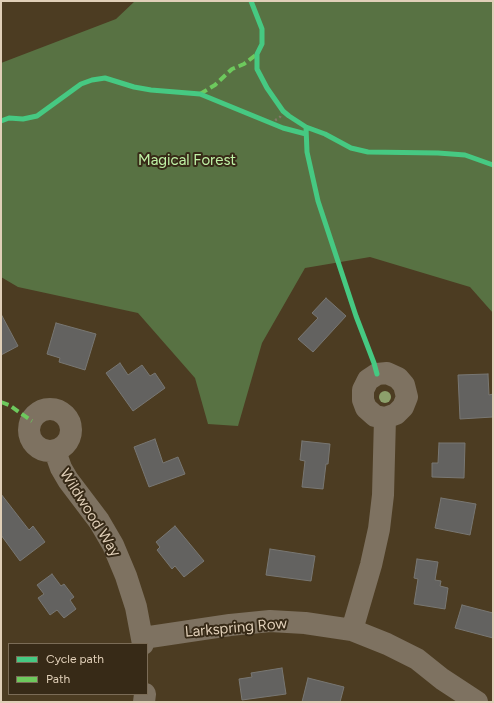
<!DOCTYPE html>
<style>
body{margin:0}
#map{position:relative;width:494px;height:703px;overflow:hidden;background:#4c3c22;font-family:Figtree,sans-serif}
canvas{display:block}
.frame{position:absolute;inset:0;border:2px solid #e0cfb8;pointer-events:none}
.legend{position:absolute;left:8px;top:643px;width:140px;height:52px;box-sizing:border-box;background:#372a17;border:1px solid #7b6c57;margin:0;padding:5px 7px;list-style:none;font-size:12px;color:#e0cfb8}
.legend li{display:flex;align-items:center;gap:8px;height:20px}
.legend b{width:20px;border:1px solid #7b6c57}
</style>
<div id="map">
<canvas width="494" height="703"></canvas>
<div class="frame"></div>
<ul class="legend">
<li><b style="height:5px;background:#46c982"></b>Cycle path</li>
<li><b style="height:5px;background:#6dc95d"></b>Path</li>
</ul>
</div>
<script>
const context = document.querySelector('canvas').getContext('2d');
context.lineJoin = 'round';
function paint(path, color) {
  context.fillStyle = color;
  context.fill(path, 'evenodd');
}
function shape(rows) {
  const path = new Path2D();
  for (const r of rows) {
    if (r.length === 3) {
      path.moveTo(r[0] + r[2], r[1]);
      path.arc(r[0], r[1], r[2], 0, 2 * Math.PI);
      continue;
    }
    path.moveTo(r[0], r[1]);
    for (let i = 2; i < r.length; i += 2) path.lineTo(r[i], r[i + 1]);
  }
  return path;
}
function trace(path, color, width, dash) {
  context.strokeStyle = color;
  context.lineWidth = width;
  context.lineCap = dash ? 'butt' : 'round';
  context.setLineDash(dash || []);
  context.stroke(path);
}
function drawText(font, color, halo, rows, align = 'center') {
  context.font = font + ' Figtree,sans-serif';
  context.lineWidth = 4;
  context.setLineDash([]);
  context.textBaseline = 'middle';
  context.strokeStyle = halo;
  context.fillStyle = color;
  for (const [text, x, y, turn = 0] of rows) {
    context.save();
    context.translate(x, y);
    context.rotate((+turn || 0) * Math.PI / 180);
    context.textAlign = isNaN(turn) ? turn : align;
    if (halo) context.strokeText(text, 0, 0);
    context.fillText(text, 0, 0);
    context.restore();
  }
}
const forest = shape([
 [135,1,493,1,493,313,470,287,370,257,305,268,262,343,238,426,208,424,195,378,138,313,18,287,1,277,1,63,116,19]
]);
const building = shape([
 [326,298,346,316,313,352,298,339,318,318,312,313,326,298],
 [1,314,18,346,1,355,1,314],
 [56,323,96,334,85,370,59,362,60,358,47,354,56,323],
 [120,363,128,375,142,365,150,376,155,373,165,388,133,411,106,373,120,363],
 [488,374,489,395,493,394,493,417,460,419,458,375,488,374],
 [155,439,163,463,178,457,185,474,149,487,134,447,155,439],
 [302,441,330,444,328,464,326,464,323,489,302,487,305,461,300,460,302,441],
 [439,443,465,443,464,478,432,477,432,463,438,463,439,443],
 [1,494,29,530,33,526,45,542,20,561,1,535,1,494],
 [441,498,476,504,470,535,435,528,441,498],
 [175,526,204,561,184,577,175,566,172,569,157,550,160,547,156,542,175,526],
 [270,549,315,556,311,581,266,575,270,549],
 [417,559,438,562,435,580,441,581,440,586,448,588,445,609,414,604,418,579,414,578,417,559],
 [52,574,61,586,64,584,74,597,70,600,76,609,64,618,57,610,50,615,38,598,44,594,37,585,52,574],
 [462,605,493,613,493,638,455,628,462,605],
 [282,668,286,694,242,700,239,679,252,677,251,673,282,668],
 [308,678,344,687,340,702,302,702,308,678]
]);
const path = shape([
 [251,1,262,29,262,44,257,54,257,69,267,88,283,111,289,116,306,127,325,134,351,148,368,152,438,153,465,155,493,165],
 [1,121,9,118,23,119,37,116,81,84,92,80,105,78,134,87,151,90,200,94,283,128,306,134],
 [271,123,280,117,283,111],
 [306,127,307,152,318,201,356,316,372,358]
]);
const minor = shape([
 [50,430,21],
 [55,451,61,468,68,480,99,521,113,545,126,576,136,607,143,644],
 [352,630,371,565,379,529,383,495,385,418,396,414,403,407,407,397,404,385,398,378,387,373,377,374,368,380,363,390,363,400,366,408,375,416,385,418],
 [143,638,230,625,270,621,305,623,352,630,387,644,417,659,442,679,477,702],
 [144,702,145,694]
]);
const quiet = shape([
 [200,94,215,85,232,69,244,64,257,54],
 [1,402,9,405,32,421]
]);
const cycleway = shape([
 [251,1,262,29,262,44,257,54,257,69,267,88,283,111,289,116,306,127,325,134,351,148,368,152,438,153,465,155,493,165],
 [1,121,9,118,23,119,37,116,81,84,92,80,105,78,134,87,151,90,200,94,283,128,306,134],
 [306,127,307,152,318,201,356,316,374,363,377,374]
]);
const trees = [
 [385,397]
];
const parkNames = [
 ["Magical Forest",187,161]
];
const streetNames = [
 ["Wildwood Way",90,513,58],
 ["Larkspring Row",236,628,-5]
];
paint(forest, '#587243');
paint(building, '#636260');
trace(building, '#787773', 1);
trace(path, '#827766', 2.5, [2, 3]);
trace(minor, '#7e7261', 22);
trace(quiet, '#6dc95d', 4, [8, 4]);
trace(cycleway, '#46c982', 5);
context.fillStyle = '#8ca06b';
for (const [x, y] of trees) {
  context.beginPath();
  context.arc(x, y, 6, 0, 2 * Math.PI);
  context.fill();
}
drawText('15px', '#c0f2a6', '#372a17', parkNames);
drawText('15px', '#e0cfb8', '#372a17', streetNames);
</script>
